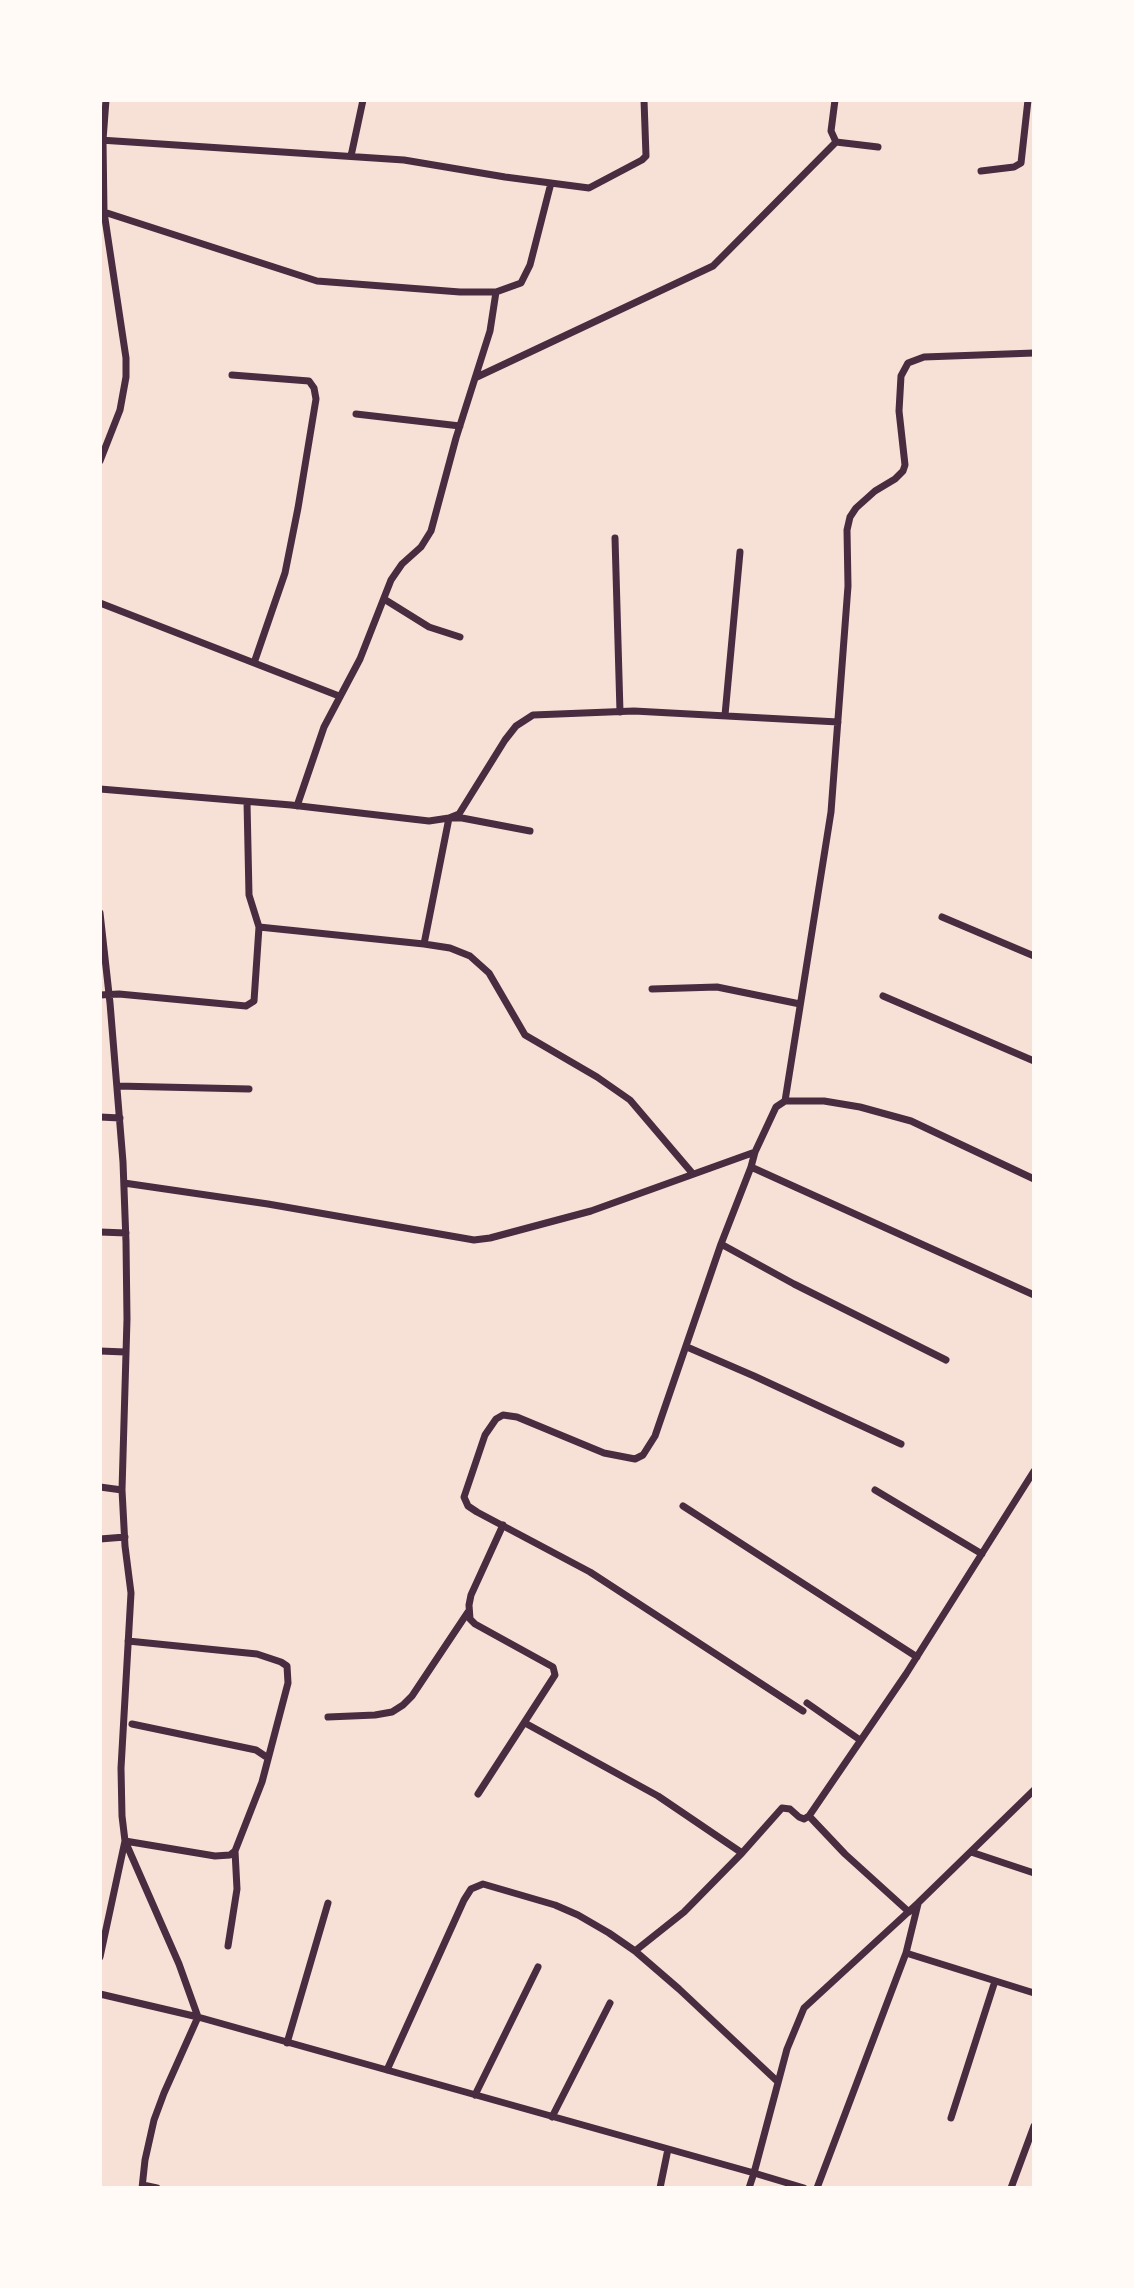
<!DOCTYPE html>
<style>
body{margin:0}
#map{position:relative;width:1134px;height:2288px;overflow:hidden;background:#f7e1d7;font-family:"Alegreya Sans",sans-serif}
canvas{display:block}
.frame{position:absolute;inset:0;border:102px solid #fffaf5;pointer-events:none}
</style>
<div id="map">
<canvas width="1134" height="2288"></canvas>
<div class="frame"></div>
</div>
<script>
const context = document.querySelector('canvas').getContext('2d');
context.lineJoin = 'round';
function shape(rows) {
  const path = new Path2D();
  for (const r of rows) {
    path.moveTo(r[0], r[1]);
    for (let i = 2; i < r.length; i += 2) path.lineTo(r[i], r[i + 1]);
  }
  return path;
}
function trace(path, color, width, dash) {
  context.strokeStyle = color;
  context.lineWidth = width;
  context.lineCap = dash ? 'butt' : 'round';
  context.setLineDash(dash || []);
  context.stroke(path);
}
const minor = shape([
 [835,100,831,131,836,142,878,147],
 [100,140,404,160,505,177,589,188,642,160,646,156,644,100],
 [351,156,363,100],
 [981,171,1014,167,1021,163,1028,100],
 [104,212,317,281,460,292,496,292,521,283,530,265,551,183],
 [232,375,309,381,314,388,316,399,298,508,285,573,254,663],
 [477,377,713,266,836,142],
 [356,414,460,426],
 [100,461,120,410,126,377,126,358,104,212,103,140,106,100],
 [615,538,620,712],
 [384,599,429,627,460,637],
 [100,603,339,696],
 [725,715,740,552],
 [100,789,291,805,429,821,449,818,459,814,505,740,516,726,533,715,634,711,838,722],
 [247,802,249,895,259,927,424,944,450,948,470,956,489,973,525,1035,597,1077,630,1100,693,1174],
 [297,806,324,727,360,659,391,580,402,564,421,547,431,531,456,438,490,331,496,292],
 [100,913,110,1003,123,1162,126,1242,127,1319,122,1490,125,1546,131,1593,121,1768,122,1816,125,1841,179,1964,198,2017,164,2093,154,2120,145,2160,142,2188],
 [942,917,1034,956],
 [424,944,449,818,462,818,530,831],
 [652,989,717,987,800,1004],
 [100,995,119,994,246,1006,254,1001,259,927],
 [883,996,1034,1061],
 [117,1086,249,1089],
 [785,1101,831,812,848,586,847,530,850,517,856,508,875,491,895,479,903,471,905,465,899,411,901,376,908,363,924,357,1034,353],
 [100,1117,120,1118],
 [751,1167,721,1244,655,1436,643,1455,635,1459,604,1453,517,1417,503,1415,496,1419,485,1435,464,1497,468,1506,477,1512,590,1572,803,1711],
 [1034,1179,911,1121,860,1107,824,1101,785,1101,776,1107,755,1152,751,1167,1034,1295],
 [124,1183,268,1204,474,1240,490,1238,591,1211,755,1152],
 [100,1232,126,1233],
 [721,1244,794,1284,946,1360],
 [687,1347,754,1376,901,1444],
 [100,1351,125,1352],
 [100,1487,122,1490],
 [875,1490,982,1554],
 [683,1506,917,1657],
 [100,1539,125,1537],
 [807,1703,860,1740],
 [328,1717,375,1715,392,1712,403,1705,412,1696,468,1612],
 [525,1723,658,1796,742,1853],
 [132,1724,256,1750,268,1758],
 [478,1794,555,1675,553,1667,475,1624,470,1619,469,1605,471,1595,503,1525],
 [809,1816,845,1854,909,1912],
 [971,1852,1034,1873],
 [918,1904,906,1953,1034,1993],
 [228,1946,237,1889,235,1851],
 [635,1951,684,1912,742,1853,782,1808,790,1809,799,1817,804,1819,809,1816,906,1674,1034,1471],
 [100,1957,125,1841,215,1856,230,1855,235,1851,262,1782,288,1683,287,1666,281,1662,257,1654,128,1641],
 [100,1994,198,2017,754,2173,787,2049,804,2008,918,1903,1034,1790],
 [287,2043,328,1903],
 [387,2070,464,1900,471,1889,483,1884,555,1905,578,1915,609,1933,635,1951,679,1989,778,2082],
 [475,2095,538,1967],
 [552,2117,610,2003],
 [951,2118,995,1981],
 [143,2185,157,2188],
 [660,2188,668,2149],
 [749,2188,754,2173,804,2188],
 [817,2188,906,1953],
 [1011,2188,1034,2126]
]);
trace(minor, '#4a2c40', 7);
</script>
